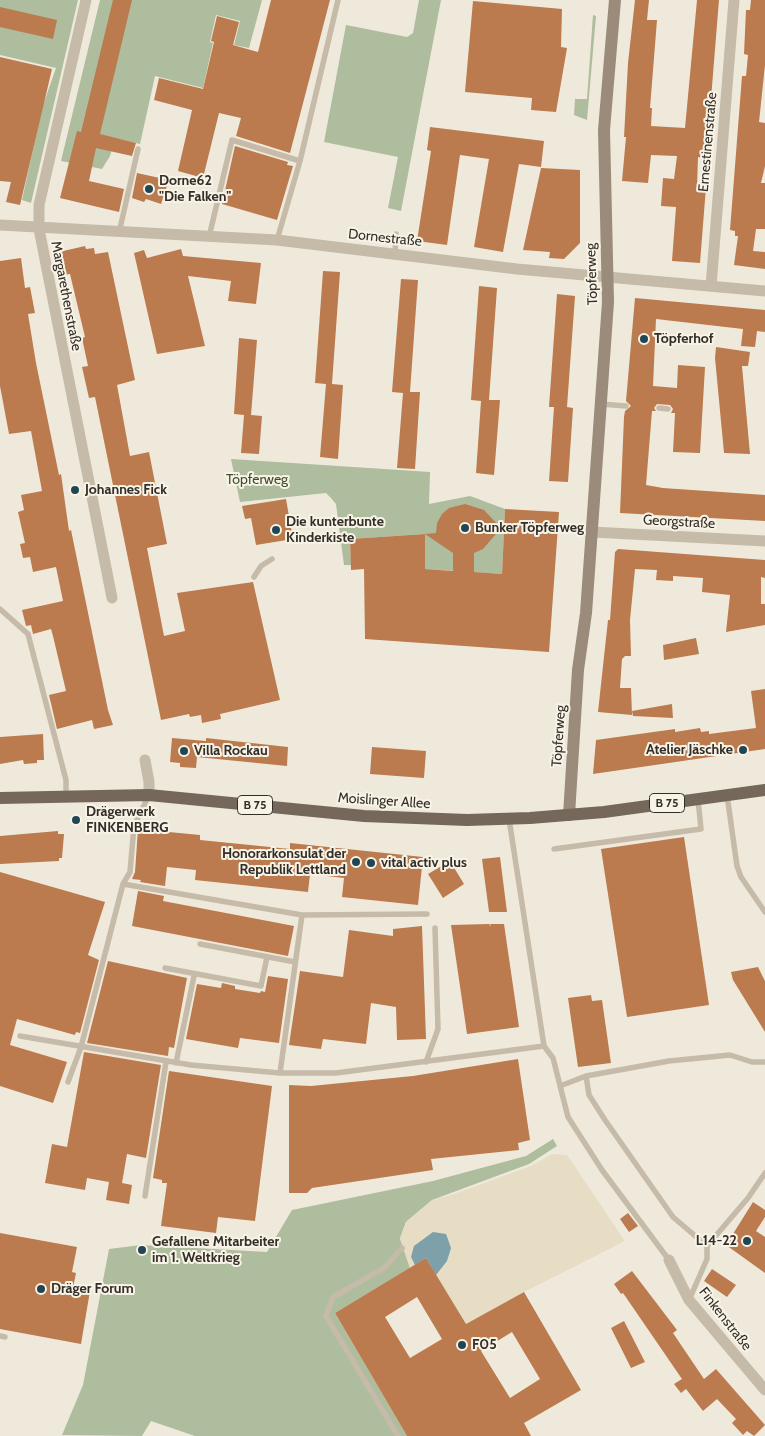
<!DOCTYPE html>
<meta charset="utf-8">
<style>
body{margin:0}
canvas{display:block;background:#efe9db}
</style>
<canvas width="765" height="1436"></canvas>
<script>
const context = document.querySelector('canvas').getContext('2d');
context.lineJoin = 'round';
function paint(path, color) {
  context.fillStyle = color;
  context.fill(path, 'evenodd');
}
function shape(rows) {
  const path = new Path2D();
  for (const r of rows) {
    path.moveTo(r[0], r[1]);
    for (let i = 2; i < r.length; i += 2) path.lineTo(r[i], r[i + 1]);
  }
  return path;
}
function trace(path, color, width, dash) {
  context.strokeStyle = color;
  context.lineWidth = width;
  context.lineCap = dash ? 'butt' : 'round';
  context.setLineDash(dash || []);
  context.stroke(path);
}
function drawText(font, color, halo, rows, align = 'center') {
  context.font = font + ' Cabin,sans-serif';
  context.lineWidth = 4;
  context.setLineDash([]);
  context.textBaseline = 'middle';
  context.strokeStyle = halo;
  context.fillStyle = color;
  for (const [text, x, y, turn = 0] of rows) {
    context.save();
    context.translate(x, y);
    context.rotate((+turn || 0) * Math.PI / 180);
    context.textAlign = isNaN(turn) ? turn : align;
    if (halo) context.strokeText(text, 0, 0);
    context.fillText(text, 0, 0);
    context.restore();
  }
}
const green = shape([
 [0,0,78,0,31,203,22,200,42,108,56,68,0,55],
 [100,0,262,0,249,48,234,45,240,21,216,15,210,42,213,43,203,88,155,76,140,144,115,138,110,156,102,169,61,161],
 [419,0,441,0,401,211,388,208,398,157,324,142,346,25,407,37,413,33],
 [593,15,596,16,587,120,574,115,575,99,587,99],
 [231,459,430,472,429,504,470,496,505,509,502,574,425,569,425,534,350,539,351,565,344,565,336,504,331,498,326,493,240,502],
 [553,1139,557,1146,529,1164,432,1200,406,1222,400,1238,410,1268,335,1313,407,1436,195,1436,151,1421,142,1436,62,1435,83,1385,109,1249,141,1245,267,1252,292,1210,433,1181,526,1156]
]);
const plaza = shape([
 [552,1154,567,1155,625,1241,524,1292,466,1324,426,1258,410,1268,400,1239,406,1222,432,1200,454,1194,531,1166]
]);
const water = shape([
 [433,1232,446,1234,451,1248,447,1261,436,1275,426,1258,415,1265,411,1257,414,1246]
]);
const building = shape([
 [113,0,132,0,100,134,136,143,132,156,96,148,89,181,124,189,119,212,60,198,77,131,81,132],
 [271,0,330,0,290,153,236,136,241,118,219,113,203,178,178,171,192,110,154,100,159,78,203,89,214,42,211,41,217,16,239,22,233,45,258,52],
 [635,0,649,0,647,20,657,20,650,108,652,108,651,126,685,128,697,0,719,0,707,148,703,148,703,158,698,157,697,187,706,187,700,263,672,261,676,207,661,206,663,178,674,179,677,156,651,155,648,183,622,181,626,137,624,137,628,63],
 [751,0,765,0,765,65,759,122,765,123,765,166,761,183,765,183,765,229,756,229,753,251,765,252,765,269,734,265,738,236,735,236,735,231,730,230,742,76,746,76,748,55,744,54,746,10,750,10],
 [473,1,562,9,561,47,567,48,556,112,531,110,532,98,465,92],
 [0,7,57,20,53,39,0,27],
 [0,57,52,69,20,205,6,202,11,182,0,181],
 [430,127,544,141,541,167,519,164,503,252,474,247,489,159,460,155,447,245,417,241,431,151,427,150],
 [235,146,288,162,287,165,293,166,277,220,222,204],
 [541,168,580,170,580,243,564,259,549,258,550,252,523,250],
 [137,173,169,180,161,204,146,199,144,202,132,198],
 [85,246,86,249,94,248,95,254,108,252,135,380,117,385,130,456,149,452,167,544,147,548,164,636,185,631,177,593,253,582,280,700,220,714,221,719,202,723,201,715,190,717,189,714,161,720,95,397,89,398,82,367,88,366,82,338,85,337,70,274,62,275,60,266,59,252],
 [181,249,183,256,261,263,256,304,228,301,231,281,188,276,205,346,157,354,134,253,144,250,147,258],
 [21,258,25,288,30,287,35,313,28,314,36,363,59,475,61,474,69,531,71,530,108,710,113,725,94,729,92,720,57,729,49,695,66,691,53,636,51,629,33,634,31,625,26,626,22,610,63,601,56,567,33,572,30,557,23,558,20,544,25,543,18,512,24,510,21,495,42,491,31,431,9,434,0,386,0,261],
 [323,271,340,272,332,384,343,385,338,459,320,457,326,384,315,383],
 [401,279,418,280,410,392,420,392,415,469,397,468,403,393,392,392],
 [479,286,497,288,489,400,500,400,494,475,476,473,481,401,471,400],
 [557,294,575,296,567,407,573,408,568,482,549,481,554,407,549,407],
 [635,298,765,310,765,332,757,331,755,347,741,346,743,329,656,319,653,386,677,388,678,365,705,367,700,453,673,452,675,413,671,413,673,409,670,405,657,404,654,408,656,411,652,411,646,485,663,488,765,495,765,521,620,513,624,417,625,411,631,406,626,401],
 [239,338,257,340,251,415,262,416,259,454,241,453,244,415,234,414],
 [716,347,750,352,748,366,742,366,750,454,724,453,715,358],
 [286,499,293,539,256,545,251,518,245,519,242,506],
 [465,504,484,510,501,528,483,549,474,553,474,572,502,574,505,509,559,512,549,652,365,639,364,569,351,570,350,539,425,534,425,569,453,571,453,553,425,534,436,533,437,523,442,514,449,508],
 [618,549,765,560,765,578,761,577,761,604,765,604,765,625,726,632,730,595,702,592,703,578,673,576,673,581,656,580,657,570,635,569,630,620,631,656,625,656,622,659,620,688,631,688,632,715,598,712,608,620,610,620,615,552],
 [696,638,699,654,664,660,663,645],
 [765,689,765,749,593,774,596,740,675,729,675,732,700,728,701,732,709,731,709,734,756,728,751,691],
 [672,704,673,718,633,716,632,711],
 [43,734,44,760,37,760,37,763,24,764,23,760,0,764,0,737],
 [172,738,206,741,206,738,288,747,287,766,197,757,196,768,180,767,180,763,170,762],
 [372,747,426,751,424,778,370,774],
 [138,829,200,835,200,840,290,849,290,843,423,857,418,905,342,897,344,878,310,874,308,892,195,880,196,870,167,867,165,886,140,882,141,880,132,879,135,872],
 [58,831,58,834,64,834,62,858,59,858,59,861,0,864,0,836],
 [684,837,709,1005,627,1017,601,849],
 [500,857,507,912,489,912,482,859],
 [450,861,464,884,443,898,428,874],
 [0,872,105,902,88,955,99,960,80,1033,76,1032,75,1035,17,1019,10,1045,67,1062,53,1103,0,1086],
 [138,891,164,896,163,901,294,926,288,956,132,926],
 [489,924,491,927,490,924,504,924,519,1027,467,1034,451,925],
 [422,926,426,1039,397,1040,396,1007,371,1003,366,1044,323,1039,321,1049,289,1045,300,971,343,977,349,930,393,936,393,929],
 [108,961,187,978,174,1048,169,1047,168,1056,87,1043],
 [758,967,765,981,765,1032,733,980,731,972],
 [268,976,288,979,279,1043,240,1038,238,1048,186,1039,197,984,221,988,222,983,235,986,235,989,260,993,261,991,265,992],
 [591,995,592,1001,602,1000,611,1063,578,1067,568,998],
 [84,1052,161,1065,146,1158,127,1154,122,1183,132,1185,129,1204,106,1200,109,1182,87,1178,85,1190,45,1183,52,1144,67,1147],
 [518,1059,530,1140,518,1143,519,1150,431,1159,433,1170,312,1188,307,1193,289,1193,289,1085,311,1086,413,1076],
 [169,1071,272,1086,255,1221,218,1217,216,1233,161,1226,167,1183,162,1183,162,1180,153,1178],
 [753,1202,765,1210,765,1217,756,1231,765,1237,765,1273,726,1245],
 [628,1213,638,1226,629,1232,620,1219],
 [0,1233,77,1247,72,1272,76,1273,73,1288,90,1291,81,1344,0,1329],
 [426,1258,466,1324,524,1292,581,1390,524,1423,531,1436,407,1436,335,1313],
 [417,1297,442,1339,410,1358,385,1317],
 [512,1332,540,1379,510,1398,481,1351],
 [712,1269,736,1285,727,1297,704,1281],
 [632,1271,677,1330,673,1333,704,1379,716,1369,765,1425,754,1436,747,1431,743,1435,732,1423,736,1419,717,1399,703,1411,686,1389,681,1393,674,1384,682,1379,623,1293,621,1294,614,1284],
 [624,1321,645,1362,631,1368,611,1328]
]);
const lane = shape([
 [119,233,138,149],
 [209,237,232,140,300,161],
 [277,240,300,161,338,0],
 [395,254,396,234],
 [601,404,626,406],
 [659,408,668,409],
 [254,577,261,566,272,559],
 [0,609,28,634,66,780,66,795],
 [727,795,737,866,741,877,765,912],
 [509,819,544,1046,553,1058,568,1117,602,1170,669,1260],
 [554,849,701,829,698,799],
 [123,884,302,915,427,914],
 [200,944,295,962],
 [165,968,261,986,267,957],
 [20,1036,191,1065,280,1073,336,1073,544,1046],
 [426,1062,438,1029,435,928],
 [176,1063,194,976],
 [280,1073,302,915],
 [586,1076,589,1095,605,1120,673,1217,707,1246,748,1198,765,1173],
 [68,1082,81,1047,123,884,130,872,134,826,149,795],
 [560,1086,586,1076,669,1061,730,1055,752,1062,765,1062],
 [145,1196,166,1062],
 [689,1300,707,1259,707,1246],
 [0,1336,5,1337],
 [398,1436,326,1316,333,1297,384,1268,402,1248]
]);
const street = shape([
 [86,0,39,205,39,229,112,598],
 [0,225,277,240,517,269,765,291],
 [711,286,734,0],
 [592,532,765,541],
 [145,760,149,782,149,795],
 [669,1260,689,1300,765,1390]
]);
const secondary = shape([
 [569,815,578,670,586,613,608,302,604,130,615,0]
]);
const primary = shape([
 [0,798,149,795,364,816,467,820,530,818,604,812,765,790]
]);
const markers = [
 [149,189,5,"#214652"],
 [644,339,5,"#214652"],
 [75,490,5,"#214652"],
 [465,528,5,"#214652"],
 [276,530,5,"#214652"],
 [743,750,5,"#214652"],
 [184,751,5,"#214652"],
 [76,820,5,"#214652"],
 [356,862,5,"#214652"],
 [371,863,5,"#214652"],
 [747,1241,5,"#214652"],
 [142,1250,5,"#214652"],
 [41,1289,5,"#214652"],
 [462,1345,5,"#214652"]
];
const shields = [
 [667,803,35],
 [255,805,35]
];
const shieldNames = [
 ["B 75",667,803],
 ["B 75",255,805]
];
const streetNames = [
 ["Ernestinenstraße",708,142,-85],
 ["Dornestraße",385,238,6],
 ["Töpferweg",592,274,-92],
 ["Margarethenstraße",66,296,79],
 ["Georgstraße",679,522,3],
 ["Töpferweg",559,736,-86],
 ["Moislinger Allee",384,801,4],
 ["Finkenstraße",725,1319,52]
];
const poiNames = [
 ["Dorne62",159,181],
 ["\"Die Falken\"",159,197],
 ["Töpferhof",654,339],
 ["Johannes Fick",85,490],
 ["Die kunterbunte",286,522],
 ["Kinderkiste",286,538],
 ["Bunker Töpferweg",475,528],
 ["Atelier Jäschke",733,750,"right"],
 ["Villa Rockau",194,751],
 ["Drägerwerk",86,812],
 ["FINKENBERG",86,828],
 ["Honorarkonsulat der",346,854,"right"],
 ["Republik Lettland",346,870,"right"],
 ["vital activ plus",381,863],
 ["L14-22",737,1241,"right"],
 ["Gefallene Mitarbeiter",152,1242],
 ["im 1. Weltkrieg",152,1258],
 ["Dräger Forum",51,1289],
 ["F05",472,1345]
];
const parkNames = [
 ["Töpferweg",257,480]
];
paint(green, '#adbd9d');
paint(plaza, '#e6ddc4');
paint(water, '#7da0aa');
paint(building, '#bb7b4e');
trace(lane, '#c6bba8', 5.5);
trace(street, '#c6bba8', 11);
trace(secondary, '#9a8b7a', 12);
trace(primary, '#75675a', 12);
for (const [x, y, r, color] of markers) {
  const dot = new Path2D();
  dot.arc(x, y, r, 0, 2 * Math.PI);
  context.fillStyle = color;
  context.fill(dot);
  trace(dot, '#f8f3e7', 2);
}
for (const [x, y, w] of shields) {
  const box = new Path2D();
  box.roundRect(x - w / 2, y - 9.5, w, 19, 4);
  context.fillStyle = '#f8f3e7';
  context.fill(box);
  trace(box, '#342e28', 1);
}
drawText('bold 12px', '#342e28', null, shieldNames);
drawText('14px', '#342e28', '#f8f3e7', streetNames);
drawText('bold 14px', '#342e28', '#f8f3e7', poiNames, 'left');
drawText('14px', '#3e502e', '#f8f3e7', parkNames);
</script>
